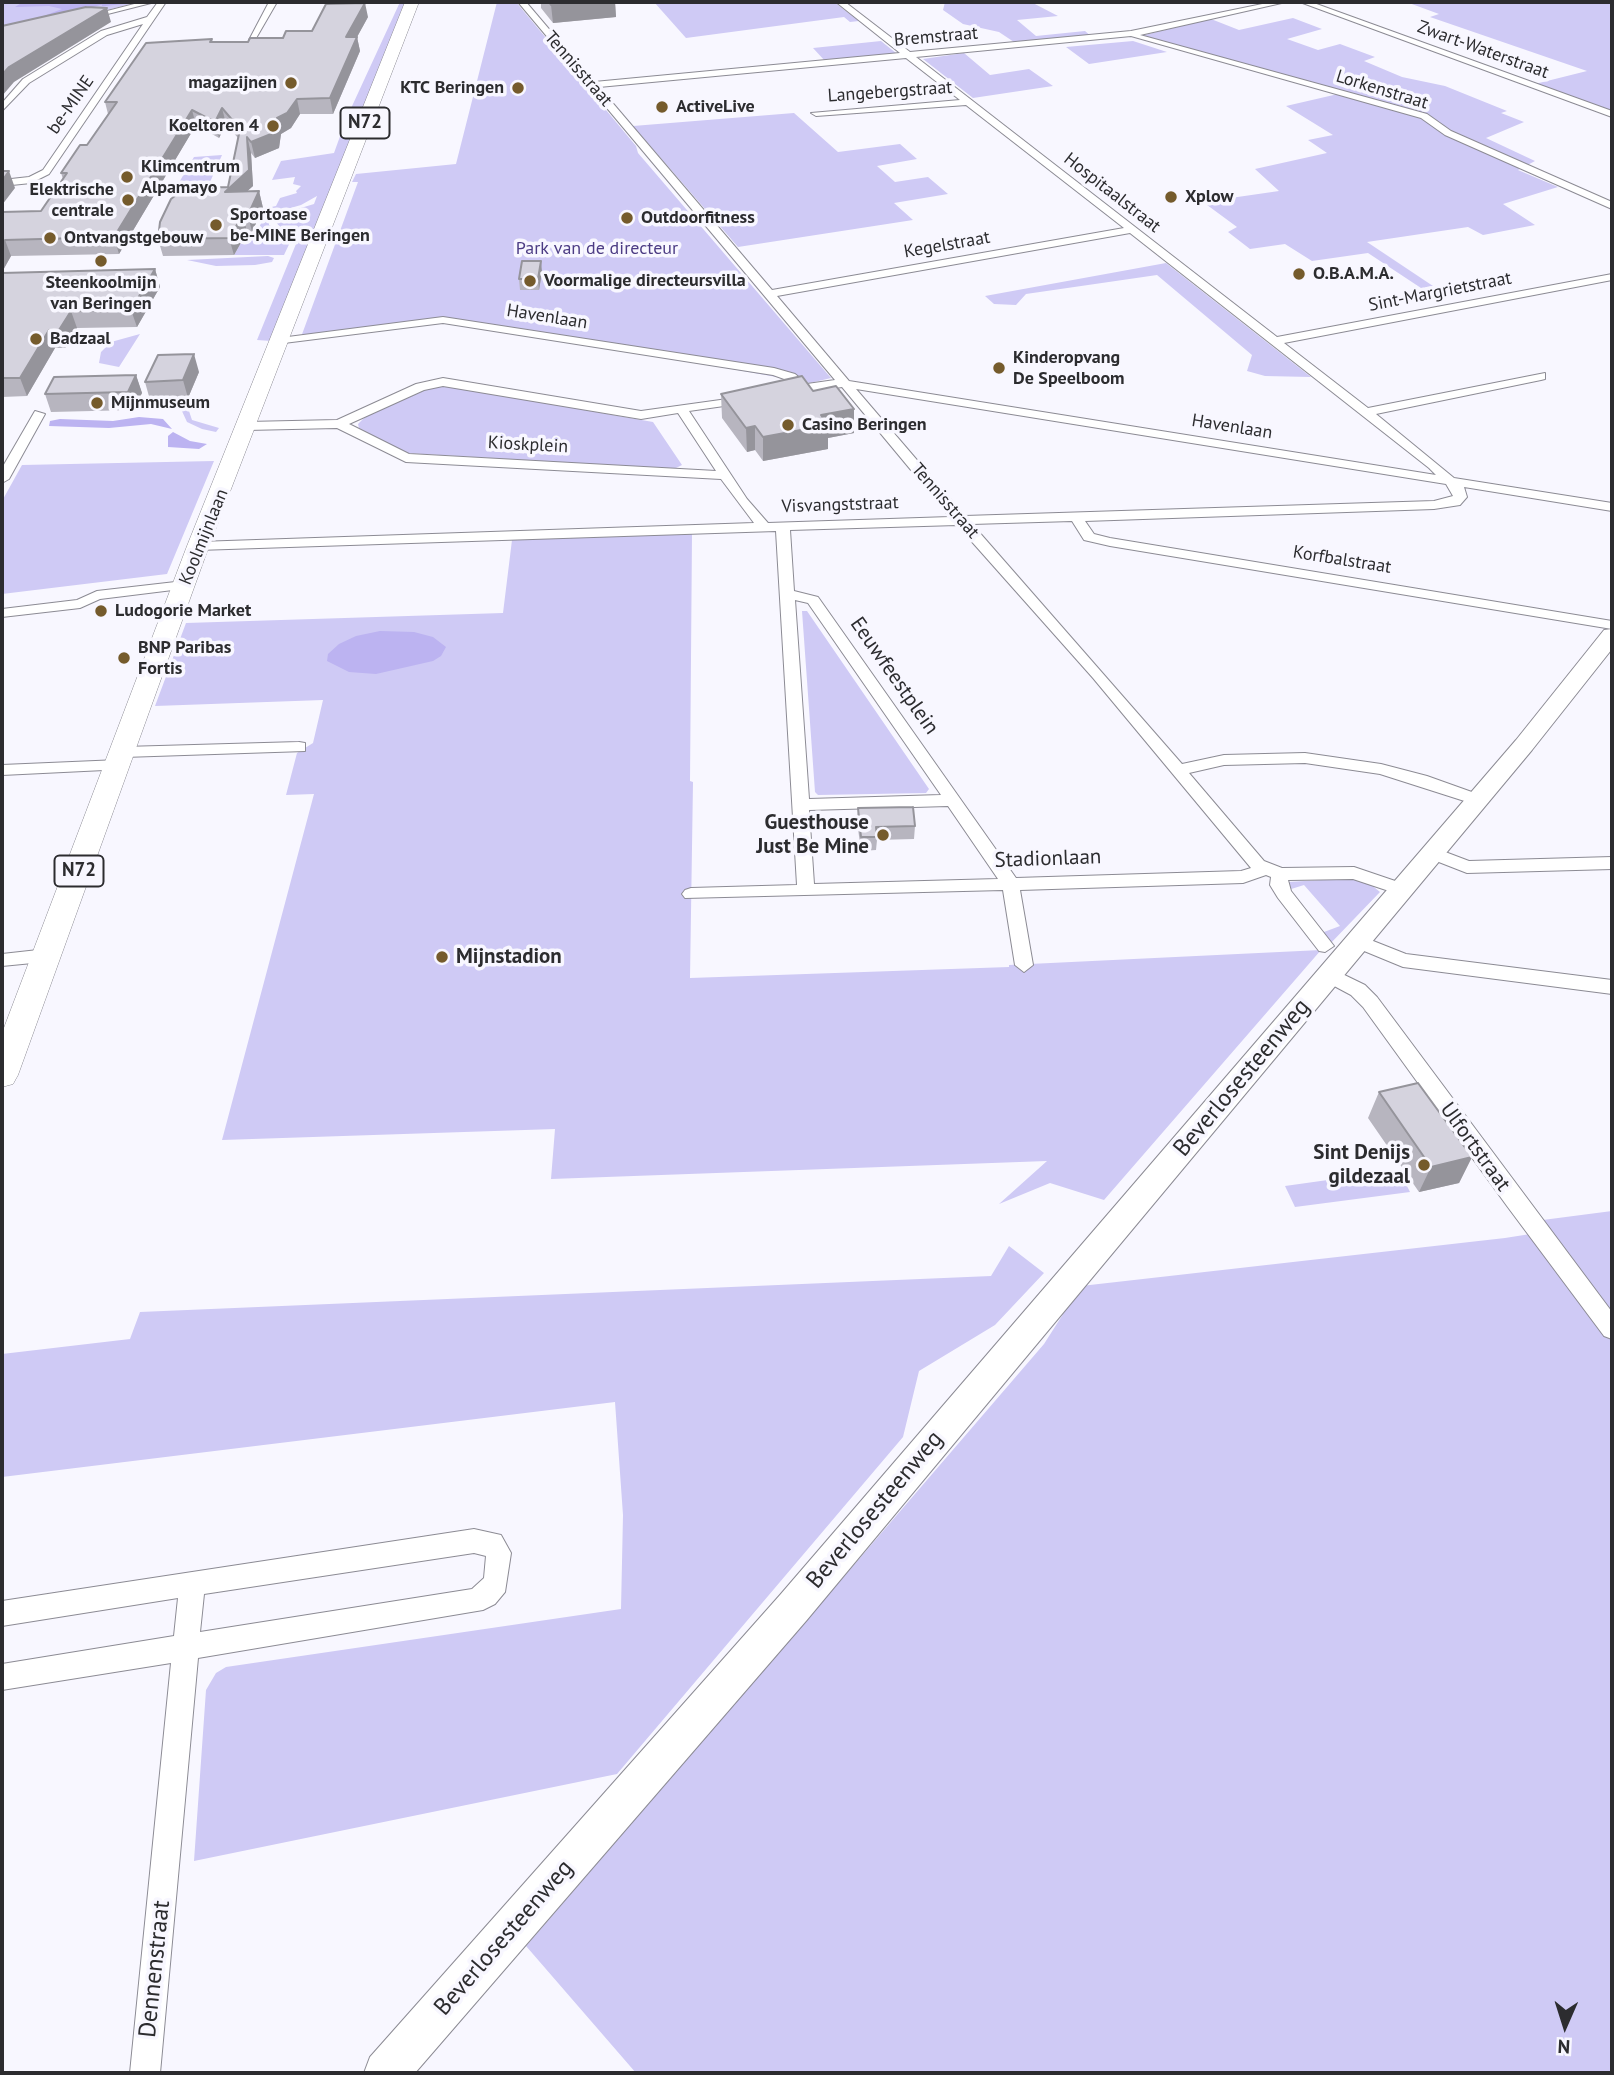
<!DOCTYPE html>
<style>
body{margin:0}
#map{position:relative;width:1614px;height:2075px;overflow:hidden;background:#f8f7ff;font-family:"PT Sans",sans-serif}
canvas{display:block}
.frame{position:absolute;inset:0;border:4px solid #2c2c2f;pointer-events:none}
.north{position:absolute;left:1530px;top:1991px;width:70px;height:70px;-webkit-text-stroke:5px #f8f7ff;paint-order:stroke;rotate:183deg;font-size:19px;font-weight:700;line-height:28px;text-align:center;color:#2c2c2f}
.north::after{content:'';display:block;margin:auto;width:24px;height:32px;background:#2c2c2f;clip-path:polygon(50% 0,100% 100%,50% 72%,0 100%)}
</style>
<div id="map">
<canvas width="1614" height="2075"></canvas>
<div class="frame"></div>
<div class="north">N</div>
</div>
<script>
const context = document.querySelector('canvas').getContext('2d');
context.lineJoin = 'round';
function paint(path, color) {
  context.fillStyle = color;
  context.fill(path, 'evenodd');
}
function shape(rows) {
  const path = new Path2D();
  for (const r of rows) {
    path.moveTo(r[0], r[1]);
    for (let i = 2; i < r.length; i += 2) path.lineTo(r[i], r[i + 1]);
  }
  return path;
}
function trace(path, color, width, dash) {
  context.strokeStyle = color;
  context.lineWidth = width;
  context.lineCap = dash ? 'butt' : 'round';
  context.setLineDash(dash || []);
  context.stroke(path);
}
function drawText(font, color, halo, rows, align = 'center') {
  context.font = font + ' "PT Sans",sans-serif';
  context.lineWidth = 7;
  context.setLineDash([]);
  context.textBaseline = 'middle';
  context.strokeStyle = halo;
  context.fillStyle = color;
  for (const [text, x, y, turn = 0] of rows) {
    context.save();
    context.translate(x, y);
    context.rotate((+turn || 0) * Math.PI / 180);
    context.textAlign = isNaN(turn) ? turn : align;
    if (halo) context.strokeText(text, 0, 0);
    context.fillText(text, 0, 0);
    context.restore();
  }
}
const green = shape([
 [2,2,138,2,2,37],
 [400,2,405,2,271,341,257,340,298,239,295,231,280,227,275,221,281,214,314,204,317,196,301,205,280,211,269,218,269,225,293,236,284,255,234,255,247,232,257,232,263,219,258,218,262,209,276,206,280,198,297,193,296,191,301,186,293,184,295,177,272,180,281,161,334,153,347,117],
 [497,2,516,2,636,146,638,153,831,378,810,383,446,318,301,337,358,182,352,182,356,174,456,164],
 [654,2,834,2,859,21,850,22,844,17,686,38],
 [945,2,1031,2,1058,16,1017,20,1036,36,1085,31,1092,37,1017,44,999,32,963,24,943,10],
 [1415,2,1612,2,1612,111,1535,84,1587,71,1430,17,1439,14,1409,3],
 [1293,18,1322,29,1287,39,1318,50,1340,44,1375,57,1364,61,1402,77,1445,86,1507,111,1501,113,1524,122,1486,138,1535,161,1518,170,1558,187,1503,204,1535,225,1483,235,1468,227,1367,242,1433,286,1421,288,1368,253,1312,261,1285,244,1250,249,1228,232,1237,227,1203,202,1279,191,1255,169,1327,153,1308,140,1333,135,1286,106,1338,94,1140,36,1211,19,1239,30],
 [881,41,896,53,825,61,813,48],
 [1133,41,1167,52,1089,64,1066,47],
 [964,53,990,75,1029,69,1053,86,973,98,923,59],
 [794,113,838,152,900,144,917,159,877,166,895,182,928,177,948,194,894,203,913,220,738,247,633,126],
 [222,155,206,191,174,191,194,157],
 [268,256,274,258,272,262,255,265,216,266,187,260],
 [1166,263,1311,377,1265,376,1247,371,1252,355,1157,275,1026,294,1016,305,994,304,985,296],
 [140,334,119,367,99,363,101,352,111,342],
 [442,385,653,422,682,465,674,469,406,453,359,428,358,424,365,417,432,387],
 [149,403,191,404,189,411,192,420,219,428,216,432,202,429,187,422,181,409,147,410,144,407],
 [214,461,167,574,2,594,2,501,22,465],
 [692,534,690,781,693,782,690,978,1009,967,1009,965,1321,950,1104,1200,1050,1183,999,1204,1047,1161,551,1179,555,1129,222,1140,314,794,286,795,297,753,313,743,323,700,155,706,186,623,503,613,512,540],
 [802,611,807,611,929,789,926,793,818,795,815,792],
 [1354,878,1369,883,1380,892,1329,945,1324,942,1324,932,1340,926,1304,885,1288,890,1288,882],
 [1399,1170,1410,1192,1295,1207,1285,1186],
 [1612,1211,1612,2073,636,2073,526,1946,1044,1344,1081,1286,1505,1238,1543,1232,1535,1221],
 [1009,1246,1044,1273,995,1325,919,1371,903,1437,617,1774,194,1861,206,1690,216,1673,226,1667,621,1609,623,1515,615,1402,2,1477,2,1354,130,1339,140,1312,991,1276]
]);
const water = shape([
 [23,2,103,2,104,4,2,32,62,9,49,6,15,7],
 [139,417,163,419,172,429,151,424,109,428,49,426,50,421,60,419,113,421],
 [173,432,190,441,207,444,199,449,168,447,168,436],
 [380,631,414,632,433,637,446,647,441,656,433,661,376,674,349,672,327,661,328,654,339,644,356,636]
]);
const stream = shape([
 [103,5,129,2]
]);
const street = shape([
 [142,2,155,2,84,20,80,18,142,2],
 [158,2,166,2,49,174,31,183,2,186,2,180,29,177,43,170,143,24,107,35,29,83,2,111,2,103,23,79,101,31,147,17,158,2],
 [269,2,277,2,255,40,249,40,269,2],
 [518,2,526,2,594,82,900,53,836,2,845,2,910,52,1131,31,1272,2,1286,2,1140,35,1427,114,1451,131,1612,202,1612,209,1445,135,1421,118,1131,36,916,57,1277,337,1612,274,1612,280,1284,343,1368,408,1545,373,1545,379,1541,380,1376,414,1454,478,1612,503,1612,511,1464,487,1467,497,1460,505,1434,509,1085,521,1094,534,1110,538,1612,621,1612,629,1110,546,1084,540,1072,521,972,524,1182,764,1224,755,1305,753,1381,764,1427,776,1483,796,1485,800,1477,805,1380,774,1305,763,1224,765,1189,773,1264,861,1282,868,1354,867,1407,885,1410,889,1407,893,1401,895,1353,879,1288,880,1291,891,1334,946,1325,952,1319,951,1278,898,1270,885,1271,877,1266,875,1243,883,1020,890,1033,965,1024,972,1015,965,1003,890,685,898,682,894,685,890,691,888,797,885,776,531,198,550,191,546,198,542,754,523,721,479,406,462,337,428,247,430,241,426,247,422,337,420,416,384,443,378,641,411,749,396,751,399,745,403,689,411,747,499,768,523,950,517,842,387,785,396,779,392,781,389,795,386,787,380,773,375,443,323,276,344,276,340,280,338,443,317,774,368,795,374,807,384,835,380,518,2],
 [906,58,960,100,811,113,816,116,966,105,1124,228,772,290,599,87,906,58],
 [1130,233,1429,468,1436,475,849,381,777,296,1130,233],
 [443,386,641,419,678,413,716,471,409,454,349,424,424,390,443,386],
 [856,389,1446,484,1453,496,1434,501,965,516,856,389],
 [957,525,1093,678,1251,868,1241,871,1016,878,818,597,794,591,790,530,957,525],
 [795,600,808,603,941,795,809,799,795,600],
 [948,806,998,879,814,884,809,810,948,806],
 [1300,2,1311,2,1612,111,1612,117,1300,2],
 [35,411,45,414,9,479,2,483,2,468,35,411],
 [184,581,191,585,189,588,100,599,80,608,2,617,2,609,77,600,97,591,184,581],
 [299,742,305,743,305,751,124,757,116,752,124,747,299,742],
 [119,760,125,761,125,769,2,775,2,765,119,760],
 [1432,847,1469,861,1612,857,1612,869,1467,873,1426,857,1423,853,1432,847],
 [1358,935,1406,954,1612,980,1612,994,1403,967,1352,946,1349,941,1352,936,1358,935],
 [47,949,56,956,53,961,2,966,2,954,47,949],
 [1330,968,1365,985,1377,997,1612,1312,1612,1339,1604,1336,1507,1206,1363,1007,1351,995,1323,980,1321,975,1330,968],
 [474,1529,501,1535,511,1553,505,1592,495,1604,483,1610,198,1658,160,2073,130,2073,171,1663,2,1690,2,1664,174,1636,178,1598,2,1626,2,1601,474,1529],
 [474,1553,486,1556,484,1578,472,1589,200,1632,204,1594,474,1553]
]);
const secondary = shape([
 [1612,629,1612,649,1532,750,806,1621,415,2073,364,2073,370,2057,780,1595,1516,740,1604,630,1612,629]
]);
const primary = shape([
 [405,2,419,2,209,546,18,1075,13,1084,2,1087,2,1033,187,546,405,2]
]);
const wall = shape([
 [541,2,615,2,616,17,553,23,541,8],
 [368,17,357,37,360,51,333,114,300,114,291,128,281,134,279,148,255,158,251,153,253,186,247,191,259,191,263,208,252,232,247,232,234,255,163,256,158,239,228,187,238,138,226,124,219,138,196,125,119,254,11,256,2,272,2,212,41,211,63,179,61,173,87,145,108,114,105,102,212,39,213,42,248,42,283,38],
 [155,269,160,287,137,327,77,328,65,348,55,348,27,396,2,397,2,273],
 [542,272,539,290,520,290,519,279],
 [199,372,188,398,150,400,145,382],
 [136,375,142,393,133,410,51,412,45,394],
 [813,391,854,409,854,433,828,438,828,449,763,461,755,450,747,452,722,418,721,394],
 [858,808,915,826,914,839,877,840,876,850,861,851,857,821],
 [1379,1092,1472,1157,1459,1183,1419,1192,1368,1118]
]);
const shadedWall = shape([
 [579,2,615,2,616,17,553,23,551,5],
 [365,3,368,17,357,37,360,51,333,114,330,98,346,37],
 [107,8,111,22,14,82,2,96,2,75,9,67],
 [297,99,300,114,291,128,281,134,279,148,255,158,251,142],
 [222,108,226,124,219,138,215,122],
 [192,110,196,125,119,254,114,237],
 [247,137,251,153,253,186,229,208,225,192,249,170],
 [9,171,15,188,2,205,2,181],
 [259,191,263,208,252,232,248,215],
 [243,215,247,232,234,255,229,238],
 [5,240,11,256,2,272,2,245],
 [541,261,542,272,539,290,538,279],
 [155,269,160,287,137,327,131,310],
 [71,311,77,328,65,348,59,330],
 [49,330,55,348,27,396,20,378],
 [194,354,199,372,188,398,183,380],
 [136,375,142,393,133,410,128,392],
 [854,409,854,433,828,438,828,449,763,461,763,437,821,415],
 [755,426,755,450,747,452,746,428],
 [1472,1157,1459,1183,1419,1192,1431,1167]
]);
const building = shape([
 [549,2,579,2,551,5,549,2],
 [365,3,346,37,357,37,330,98,297,99,287,113,277,118,276,132,251,142,247,137,249,170,225,192,259,191,248,215,243,215,229,238,158,239,160,222,171,199,185,188,228,187,240,129,222,108,215,122,192,110,114,237,5,240,2,245,2,212,41,211,67,173,61,173,80,145,87,145,117,102,105,102,146,43,212,39,210,42,248,42,250,38,283,38,286,31,312,31,326,4,365,3],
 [86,7,107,8,9,67,2,75,2,26,86,7],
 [2,171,9,171,2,181,2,171],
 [522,261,541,261,538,279,519,279,522,261],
 [155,269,131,310,71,311,59,330,49,330,20,378,2,378,2,273,155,269],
 [194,354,183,380,145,382,158,355,194,354],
 [136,375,128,392,45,394,54,377,136,375],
 [802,376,813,391,836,386,854,409,821,415,828,425,763,437,755,426,746,428,721,394,802,376],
 [913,807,915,826,876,827,877,837,861,837,858,808,913,807],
 [1418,1083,1472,1157,1431,1167,1379,1092,1418,1083]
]);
const markers = [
 [291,83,7,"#755b2c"],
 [518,88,7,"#755b2c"],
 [662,107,7,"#755b2c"],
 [273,126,7,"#755b2c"],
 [127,177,7,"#755b2c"],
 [1171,197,7,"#755b2c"],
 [128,200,7,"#755b2c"],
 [627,218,7,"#755b2c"],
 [216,225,7,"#755b2c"],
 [50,238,7,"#755b2c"],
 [101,261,7,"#755b2c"],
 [1299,274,7,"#755b2c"],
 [530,281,7,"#755b2c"],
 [36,339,7,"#755b2c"],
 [999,368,7,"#755b2c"],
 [97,403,7,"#755b2c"],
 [788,425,7,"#755b2c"],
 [101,611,7,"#755b2c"],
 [124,658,7,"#755b2c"],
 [883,835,7,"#755b2c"],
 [442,957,7,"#755b2c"],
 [1424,1165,7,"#755b2c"]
];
const farStreetnames = [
 ["Bremstraat",936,37,-5],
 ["Zwart-Waterstraat",1483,50,20],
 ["Tennisstraat",578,69,49],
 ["Lorkenstraat",1382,90,17],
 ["Langebergstraat",890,92,-4],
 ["be-MINE",71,105,-55],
 ["Hospitaalstraat",1112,193,38],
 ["Kegelstraat",947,245,-10],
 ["Sint-Margrietstraat",1440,292,-11],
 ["Havenlaan",547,317,9],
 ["Havenlaan",1232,427,9],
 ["Kioskplein",528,445,3],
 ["Tennisstraat",945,501,49],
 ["Visvangststraat",840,505,-2],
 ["Koolmijnlaan",204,537,-68],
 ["Korfbalstraat",1342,560,9]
];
const farPoinames = [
 ["magazijnen",277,83,"right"],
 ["KTC Beringen",504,88,"right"],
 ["ActiveLive",676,107],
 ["Koeltoren 4",259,126,"right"],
 ["Klimcentrum",141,167],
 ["Alpamayo",141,188],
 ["Elektrische",114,190,"right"],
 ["centrale",114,211,"right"],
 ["Xplow",1185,197],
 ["Sportoase",230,215],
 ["be-MINE Beringen",230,236],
 ["Outdoorfitness",641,218],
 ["Ontvangstgebouw",64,238],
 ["O.B.A.M.A.",1313,274],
 ["Voormalige directeursvilla",544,281],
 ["Steenkoolmijn",101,283,"center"],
 ["van Beringen",101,304,"center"],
 ["Badzaal",50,339],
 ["Kinderopvang",1013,358],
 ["De Speelboom",1013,379],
 ["Mijnmuseum",111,403],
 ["Casino Beringen",802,425],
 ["Ludogorie Market",115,611],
 ["BNP Paribas",138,648],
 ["Fortis",138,669]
];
const farParknames = [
 ["Park van de directeur",597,249]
];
const shields = [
 [365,123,49],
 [79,871,49]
];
const shieldNames = [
 ["N72",365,123],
 ["N72",79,871]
];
const streetNames = [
 ["Eeuwfeestplein",894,676,55],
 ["Stadionlaan",1048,859,-2],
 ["Ulfortstraat",1475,1147,54]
];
const poiNames = [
 ["Guesthouse",869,823],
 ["Just Be Mine",869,847],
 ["Mijnstadion",456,957,"left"],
 ["Sint Denijs",1410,1153],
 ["gildezaal",1410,1177]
];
const nearStreetnames = [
 ["Beverlosesteenweg",1242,1078,-50],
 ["Beverlosesteenweg",875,1510,-50],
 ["Beverlosesteenweg",504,1938,-49],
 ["Dennenstraat",155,1969,-84]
];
paint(green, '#cfcaf5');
paint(water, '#bcb3f1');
trace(stream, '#bcb3f1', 2.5);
trace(street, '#8c8b94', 2);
trace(secondary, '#8c8b94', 2);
trace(primary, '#8c8b94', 1);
paint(street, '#fff');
paint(secondary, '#fff');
paint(primary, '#fff');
paint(wall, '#b7b5bf');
paint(shadedWall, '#95949b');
paint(building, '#d5d3de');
trace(building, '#95949b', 2);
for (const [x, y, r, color] of markers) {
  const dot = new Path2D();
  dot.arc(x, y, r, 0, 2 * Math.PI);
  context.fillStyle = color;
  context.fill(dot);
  trace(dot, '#f8f7ff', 2.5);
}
drawText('18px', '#2c2c2f', '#f8f7ff', farStreetnames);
drawText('bold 18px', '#2c2c2f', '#f8f7ff', farPoinames, 'left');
drawText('18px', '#4c3c84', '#f8f7ff', farParknames);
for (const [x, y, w] of shields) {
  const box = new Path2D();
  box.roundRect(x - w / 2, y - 15.5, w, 31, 5);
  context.fillStyle = '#f8f7ff';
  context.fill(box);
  trace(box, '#2c2c2f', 2);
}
drawText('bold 19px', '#2c2c2f', null, shieldNames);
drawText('21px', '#2c2c2f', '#f8f7ff', streetNames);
drawText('bold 21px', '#2c2c2f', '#f8f7ff', poiNames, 'right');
drawText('24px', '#2c2c2f', '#f8f7ff', nearStreetnames);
</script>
